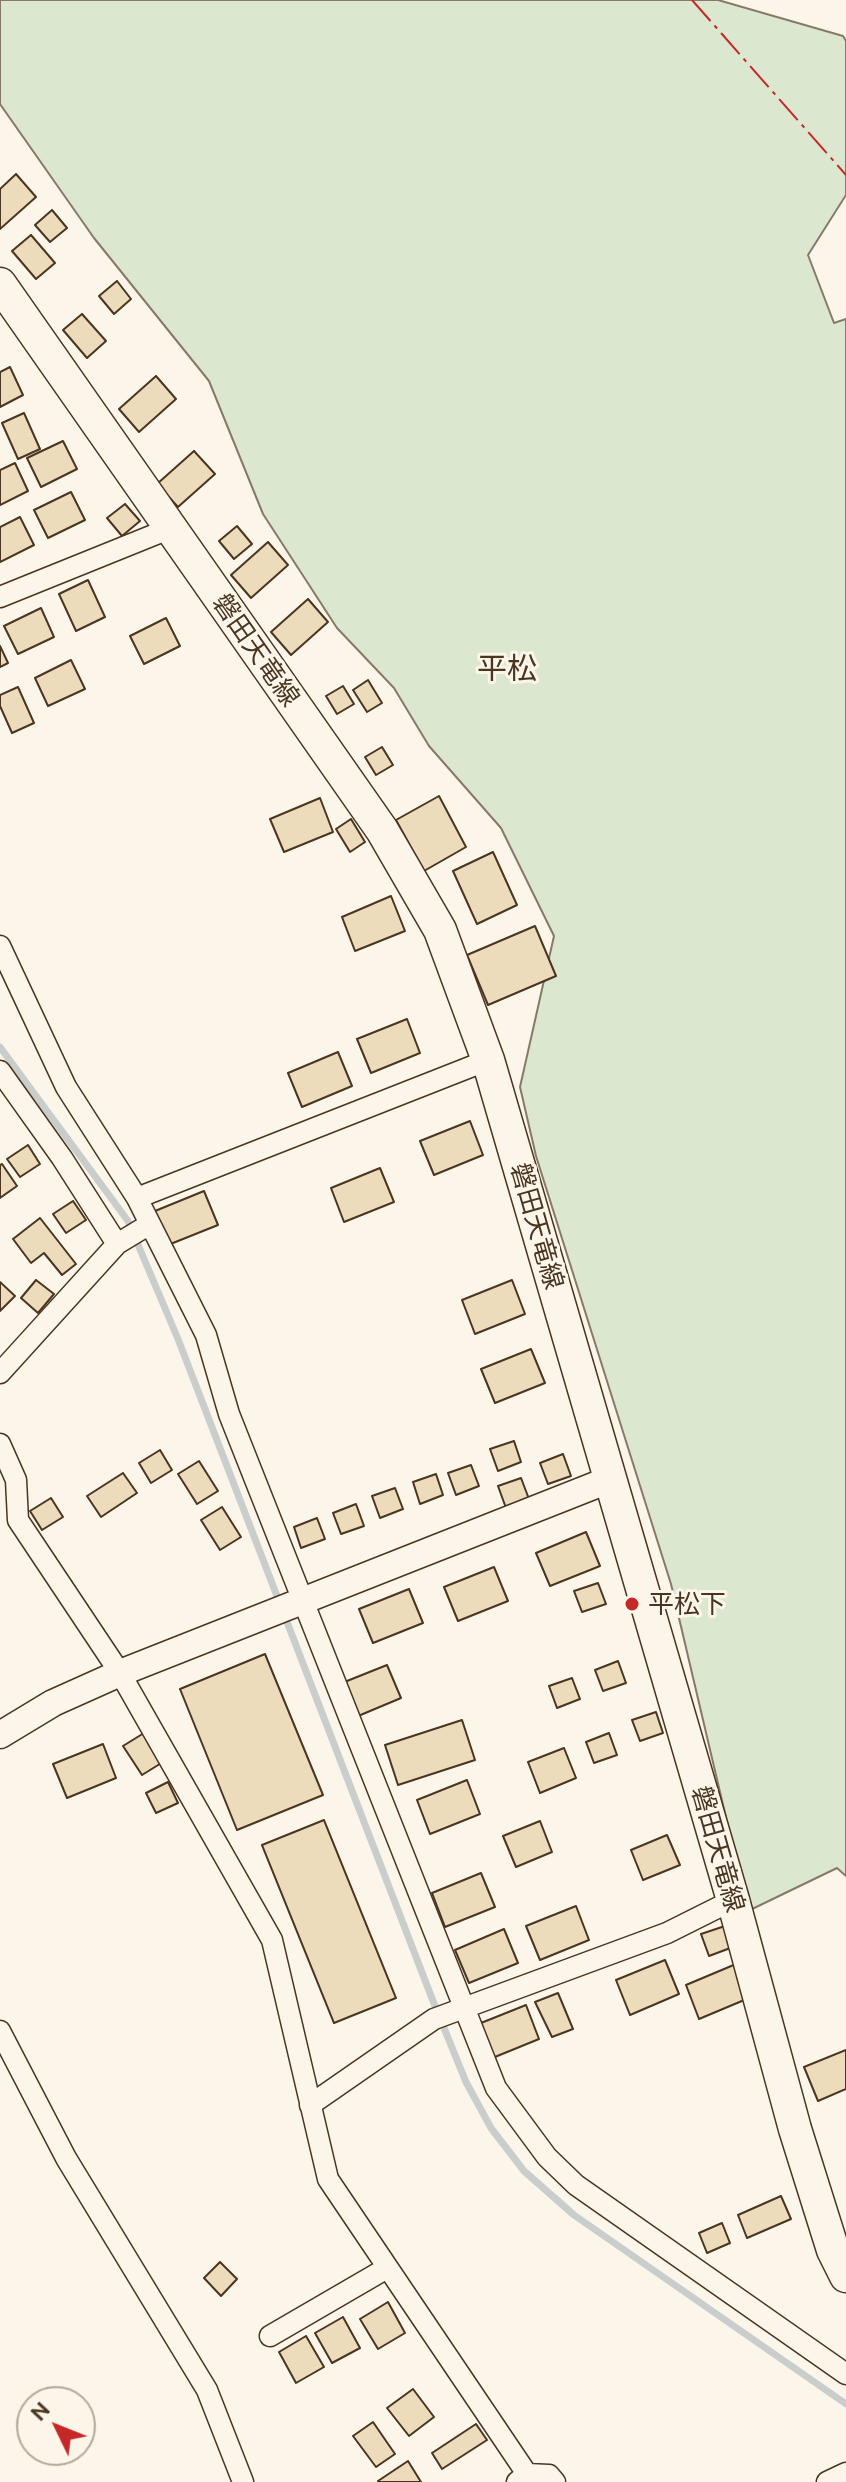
<!DOCTYPE html>
<meta charset="utf-8">
<style>
body{margin:0}
#map{position:relative;width:846px;height:2482px;overflow:hidden;background:#fbf6e9;font-family:Ubuntu,sans-serif}
canvas{display:block}
.north{position:absolute;left:16px;top:2386px;width:80px;height:80px;box-sizing:border-box;background:#fbf6e9;border:2px solid #b4a999;border-radius:50%;rotate:313deg;font-size:22px;font-weight:700;line-height:32px;text-align:center;color:#4a3520}
.north::after{content:'';display:block;margin:auto;width:28px;height:36px;background:#c62828;clip-path:polygon(50% 0,100% 100%,50% 72%,0 100%)}
</style>
<div id="map">
<canvas width="846" height="2482"></canvas>
<div class="north">N</div>
</div>
<script>
const context = document.querySelector('canvas').getContext('2d');
context.lineJoin = 'round';
function paint(path, color) {
  context.fillStyle = color;
  context.fill(path, 'evenodd');
}
function shape(rows) {
  const path = new Path2D();
  for (const r of rows) {
    path.moveTo(r[0], r[1]);
    for (let i = 2; i < r.length; i += 2) path.lineTo(r[i], r[i + 1]);
  }
  return path;
}
function trace(path, color, width, dash) {
  context.strokeStyle = color;
  context.lineWidth = width;
  context.lineCap = dash ? 'butt' : 'round';
  context.setLineDash(dash || []);
  context.stroke(path);
}
function drawText(font, color, halo, rows, align = 'center') {
  context.font = font + ' Ubuntu,"Noto Sans JP",sans-serif';
  context.lineWidth = 6;
  context.setLineDash([]);
  context.textBaseline = 'middle';
  context.strokeStyle = halo;
  context.fillStyle = color;
  for (const [text, x, y, turn = 0] of rows) {
    context.save();
    context.translate(x, y);
    context.rotate((+turn || 0) * Math.PI / 180);
    context.textAlign = isNaN(turn) ? turn : align;
    if (halo) context.strokeText(text, 0, 0);
    context.fillText(text, 0, 0);
    context.restore();
  }
}
const green = shape([
 [0,0,718,0,843,36,846,41,846,195,808,255,834,323,846,319,846,1876,837,1868,748,1911,671,1584,536,1156,520,1087,554,936,501,828,429,746,394,688,337,628,263,514,209,381,94,238,0,104,0,0]
]);
const stream = shape([
 [0,1047,128,1221,178,1339,433,2001,466,2082,491,2128,524,2171,574,2215,846,2404]
]);
const building = shape([
 [16,174,36,197,0,229,0,189,16,174],
 [52,210,67,228,50,242,35,225,52,210],
 [31,235,55,263,36,279,12,251,31,235],
 [117,281,131,299,114,314,99,296,117,281],
 [82,314,106,341,87,358,63,330,82,314],
 [10,367,23,395,0,407,0,372,10,367],
 [156,376,176,399,139,432,119,409,156,376],
 [24,413,40,449,18,459,2,423,24,413],
 [63,441,77,469,41,487,27,458,63,441],
 [194,451,215,474,178,507,157,484,194,451],
 [15,463,28,491,0,505,0,470,15,463],
 [71,492,85,520,48,538,34,510,71,492],
 [125,504,140,521,122,536,107,518,125,504],
 [20,517,34,545,0,562,0,527,20,517],
 [237,526,252,544,234,559,219,541,237,526],
 [268,542,288,565,251,598,231,575,268,542],
 [88,580,105,617,76,631,59,594,88,580],
 [308,599,328,622,291,655,271,632,308,599],
 [41,608,54,637,18,654,4,626,41,608],
 [166,618,180,646,144,664,130,636,166,618],
 [0,646,8,663,0,667,0,646],
 [71,660,85,689,48,706,35,678,71,660],
 [368,680,382,703,367,712,353,690,368,680],
 [343,686,354,704,337,714,326,696,343,686],
 [18,687,34,723,12,733,0,706,0,695,18,687],
 [382,747,393,765,376,775,365,757,382,747],
 [439,796,466,847,424,871,396,820,439,796],
 [320,798,333,832,284,852,270,819,320,798],
 [351,819,365,842,350,852,336,829,351,819],
 [493,852,517,905,477,924,453,871,493,852],
 [391,896,405,931,355,951,342,917,391,896],
 [535,926,556,976,488,1005,467,955,535,926],
 [407,1019,420,1053,371,1073,357,1039,407,1019],
 [338,1052,352,1086,302,1107,288,1073,338,1052],
 [470,1121,483,1155,434,1175,420,1141,470,1121],
 [28,1145,40,1164,20,1177,7,1159,28,1145],
 [2,1164,17,1186,0,1198,0,1165,2,1164],
 [380,1168,394,1202,344,1222,331,1188,380,1168],
 [204,1191,218,1225,168,1245,155,1211,204,1191],
 [73,1201,86,1220,66,1233,53,1214,73,1201],
 [40,1218,76,1264,62,1275,44,1253,31,1263,13,1239,40,1218],
 [36,1280,54,1294,38,1313,21,1298,36,1280],
 [512,1280,525,1314,475,1334,462,1300,512,1280],
 [0,1282,15,1296,0,1311,0,1282],
 [531,1349,545,1383,495,1403,481,1369,531,1349],
 [514,1441,521,1462,498,1471,490,1449,514,1441],
 [160,1450,172,1470,151,1483,139,1463,160,1450],
 [563,1454,571,1476,548,1484,540,1463,563,1454],
 [199,1461,218,1491,197,1504,178,1474,199,1461],
 [471,1465,479,1486,456,1495,448,1473,471,1465],
 [123,1473,137,1493,101,1517,87,1496,123,1473],
 [436,1474,443,1495,420,1504,413,1482,436,1474],
 [521,1478,529,1499,506,1508,498,1486,521,1478],
 [395,1488,403,1509,380,1518,372,1496,395,1488],
 [51,1498,63,1517,42,1530,30,1511,51,1498],
 [356,1504,364,1526,341,1534,333,1513,356,1504],
 [222,1507,241,1537,220,1550,201,1520,222,1507],
 [317,1518,325,1539,301,1548,294,1527,317,1518],
 [586,1532,600,1566,550,1586,536,1553,586,1532],
 [494,1567,508,1601,458,1621,444,1587,494,1567],
 [598,1583,606,1604,582,1612,574,1591,598,1583],
 [409,1589,423,1623,373,1643,359,1609,409,1589],
 [265,1654,323,1795,237,1830,180,1689,265,1654],
 [618,1661,626,1683,603,1691,595,1670,618,1661],
 [387,1665,401,1698,351,1719,337,1685,387,1665],
 [572,1678,580,1699,557,1708,549,1686,572,1678],
 [656,1712,663,1733,640,1741,632,1720,656,1712],
 [462,1720,475,1760,398,1785,385,1745,462,1720],
 [144,1733,163,1762,142,1775,123,1746,144,1733],
 [609,1733,617,1755,594,1763,586,1742,609,1733],
 [103,1744,116,1778,67,1798,53,1764,103,1744],
 [564,1748,576,1778,540,1793,528,1762,564,1748],
 [467,1780,480,1814,430,1834,417,1800,467,1780],
 [168,1782,178,1803,156,1813,146,1793,168,1782],
 [324,1820,396,1998,334,2023,262,1845,324,1820],
 [540,1821,552,1852,516,1867,503,1836,540,1821],
 [667,1835,680,1865,643,1880,631,1850,667,1835],
 [481,1873,495,1907,445,1927,432,1893,481,1873],
 [576,1906,589,1940,540,1960,526,1926,576,1906],
 [725,1926,733,1947,709,1956,701,1934,725,1926],
 [504,1929,518,1963,469,1983,455,1950,504,1929],
 [665,1960,679,1994,630,2015,616,1980,665,1960],
 [736,1964,749,1998,699,2019,686,1985,736,1964],
 [558,1993,573,2029,552,2037,535,2002,558,1993],
 [526,2005,539,2039,490,2059,476,2025,526,2005],
 [846,2050,846,2089,818,2101,804,2067,846,2050],
 [781,2196,791,2219,747,2238,738,2215,781,2196],
 [722,2223,730,2243,707,2253,699,2233,722,2223],
 [220,2262,237,2279,221,2296,204,2278,220,2262],
 [388,2302,405,2333,378,2349,360,2319,388,2302],
 [343,2317,360,2348,332,2363,315,2333,343,2317],
 [306,2336,324,2367,296,2383,279,2352,306,2336],
 [413,2389,434,2417,409,2436,387,2408,413,2389],
 [373,2422,395,2454,376,2467,353,2436,373,2422],
 [476,2424,487,2440,442,2469,432,2453,476,2424],
 [408,2461,421,2482,379,2482,378,2481,408,2461]
]);
const minor = shape([
 [0,597,171,528],
 [0,946,66,1087,137,1198,206,1335,229,1414,496,2088,547,2157,576,2185,846,2374],
 [0,1071,62,1158,117,1244],
 [137,1198,488,1060],
 [0,1373,117,1244,150,1224],
 [0,1444,16,1480,18,1520,120,1673,272,1940,328,2179,527,2474],
 [0,2031,66,2158,207,2390,243,2482],
 [310,2105,434,2019,667,1933,733,1900],
 [270,2336,387,2268],
 [517,2482,527,2474,549,2475,555,2482],
 [827,2482,846,2473]
]);
const tertiary = shape([
 [0,1735,53,1703,120,1673,611,1479]
]);
const primary = shape([
 [0,284,382,830,440,930,488,1060,733,1900,795,2129,833,2250,846,2276]
]);
const power = shape([
 [692,0,846,175]
]);
const markers = [
 [632,1604,8,"#c62828"]
];
const streetNames = [
 ["磐田天竜線",256,650,55],
 ["磐田天竜線",537,1226,74],
 ["磐田天竜線",718,1849,74]
];
const poiNames = [
 ["平松下",648,1604]
];
const quarterNames = [
 ["平松",507,669]
];
paint(green, '#dce7d0');
trace(green, '#887966', 2);
trace(stream, '#c9cecd', 7);
paint(building, '#ecdcbc');
trace(building, '#4a3520', 2);
trace(minor, '#4a3520', 23);
trace(tertiary, '#4a3520', 29);
trace(primary, '#4a3520', 35);
trace(minor, '#fbf6e9', 20);
trace(tertiary, '#fbf6e9', 26);
trace(primary, '#fbf6e9', 32);
trace(power, '#c62828', 2, [28, 6, 4, 6]);
for (const [x, y, r, color] of markers) {
  const dot = new Path2D();
  dot.arc(x, y, r, 0, 2 * Math.PI);
  context.fillStyle = color;
  context.fill(dot);
  trace(dot, '#fbf6e9', 3);
}
drawText('26px', '#4a3520', '#fbf6e9', streetNames);
drawText('26px', '#4a3520', '#fbf6e9', poiNames, 'left');
drawText('30px', '#4a3520', '#fbf6e9', quarterNames);
</script>
